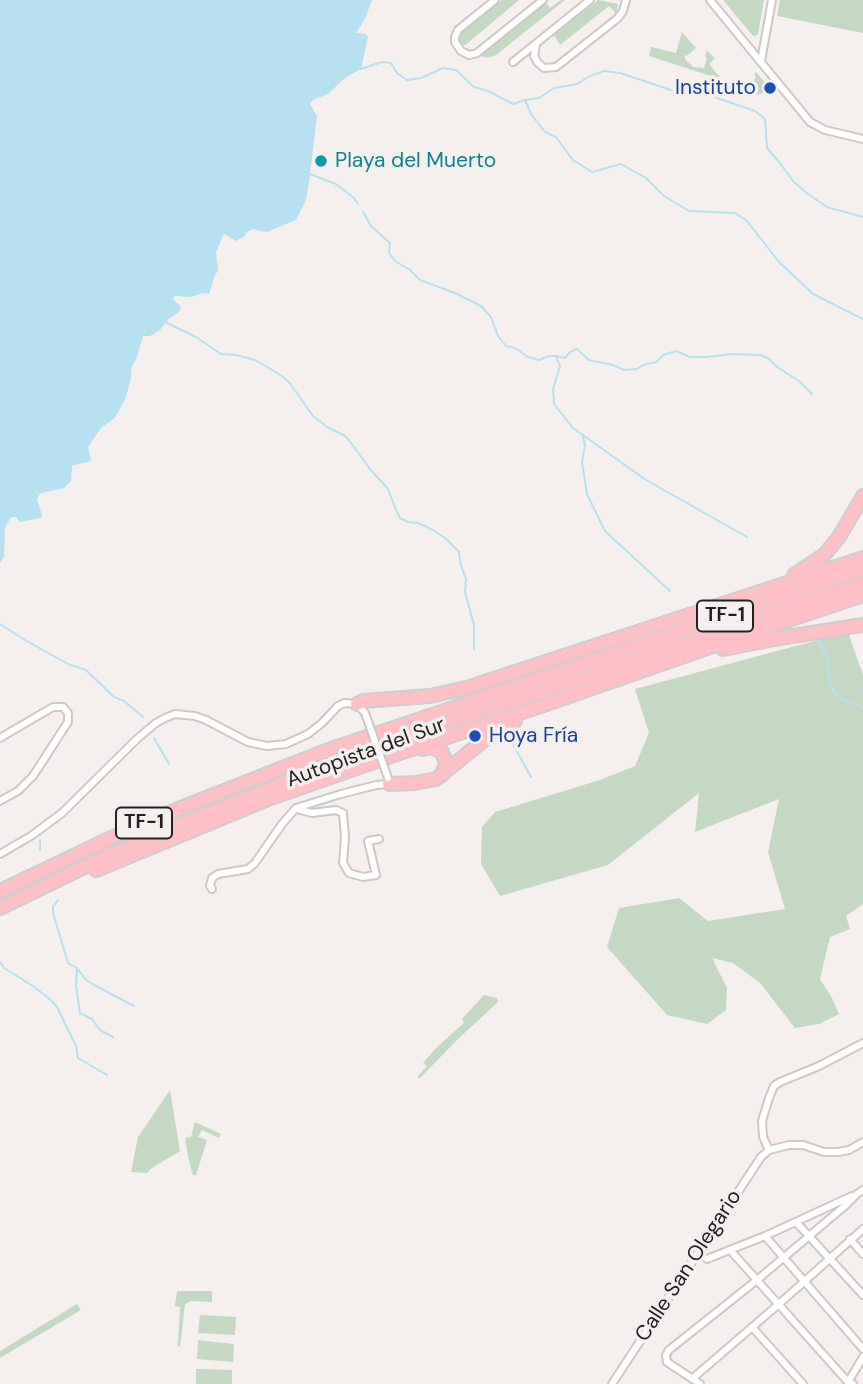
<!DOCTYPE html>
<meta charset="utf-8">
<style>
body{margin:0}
canvas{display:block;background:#f5f0ee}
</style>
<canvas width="863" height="1384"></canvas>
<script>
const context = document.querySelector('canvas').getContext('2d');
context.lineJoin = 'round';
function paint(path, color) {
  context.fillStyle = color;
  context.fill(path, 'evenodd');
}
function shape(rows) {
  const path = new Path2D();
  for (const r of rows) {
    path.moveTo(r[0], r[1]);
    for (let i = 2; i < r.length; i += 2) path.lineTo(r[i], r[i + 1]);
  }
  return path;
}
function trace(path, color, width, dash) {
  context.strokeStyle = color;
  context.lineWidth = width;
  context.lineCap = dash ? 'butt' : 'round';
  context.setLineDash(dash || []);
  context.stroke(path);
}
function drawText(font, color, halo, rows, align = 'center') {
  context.font = font + ' "DM Sans",sans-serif';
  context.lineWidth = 7;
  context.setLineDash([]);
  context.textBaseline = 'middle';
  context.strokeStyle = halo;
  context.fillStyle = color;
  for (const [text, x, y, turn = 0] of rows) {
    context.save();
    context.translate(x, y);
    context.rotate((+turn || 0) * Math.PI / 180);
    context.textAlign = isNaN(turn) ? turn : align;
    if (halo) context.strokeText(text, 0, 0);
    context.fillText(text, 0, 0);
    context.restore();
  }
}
const green = shape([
 [502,0,519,0,469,42,465,45,460,44,459,39,460,34],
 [561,0,565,0,496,55,487,58,481,56,546,3,550,8],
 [598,0,618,4,616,14,615,15,615,12,609,6,560,45,554,35],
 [723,0,764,0,758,34,755,36,752,35],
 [780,0,863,0,863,33,777,16],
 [682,32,696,48,688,55,685,56,685,59,693,67,704,68,707,58,705,56,707,51,715,58,709,64,731,91,733,89,736,92,756,78,754,74,756,72,772,91,751,96,729,93,723,90,719,82,711,76,649,56,651,47,676,53],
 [848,632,863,675,863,904,846,916,850,929,830,937,820,979,832,998,839,1014,819,1024,795,1028,760,983,733,963,712,958,727,988,726,1010,707,1024,667,1015,607,947,619,908,679,898,708,921,785,909,768,852,779,799,695,832,699,793,608,865,500,896,481,864,482,827,495,812,600,780,635,766,649,733,635,689],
 [484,995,497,998,498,1002,458,1039,420,1078,417,1077,427,1066,423,1063,436,1048,464,1023,462,1019],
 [170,1090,180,1151,152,1168,147,1173,131,1172,138,1137],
 [195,1122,221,1134,219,1138,202,1130,198,1137,207,1140,196,1175,193,1175,188,1157,185,1138,191,1137],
 [177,1291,212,1291,212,1302,191,1301,185,1304,180,1347,178,1346,180,1307,175,1306],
 [77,1304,81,1310,0,1358,0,1351],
 [200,1315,236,1317,235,1335,198,1333],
 [198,1340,234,1344,233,1362,197,1359],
 [196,1369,232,1370,232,1384,196,1384]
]);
const water = shape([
 [0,0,372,0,365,19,356,33,366,34,368,37,361,69,345,78,328,94,313,100,310,104,317,116,309,182,306,200,296,220,267,232,253,229,246,232,245,236,236,241,224,234,216,252,218,271,215,275,209,294,202,293,191,297,174,296,173,299,181,307,180,311,169,319,160,330,150,336,143,336,136,360,132,366,131,378,126,397,115,418,101,428,88,447,91,459,90,461,72,466,71,481,64,488,41,493,38,496,37,500,42,515,41,518,20,522,16,517,11,517,5,528,4,557,0,563]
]);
const stream = shape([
 [361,69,382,62,391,63,397,73,407,80,421,78,443,68,456,70,474,87,488,91,513,104,525,100,539,98,554,88,577,84,590,76,604,71,620,73,671,90,684,92,697,91,755,111,765,119,767,148,779,162,794,182,808,194,827,207,863,217],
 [525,100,531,114,545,132,556,137,573,160,592,172,621,164,646,178,664,196,689,211,735,213,747,221,779,262,813,294,863,319],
 [310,174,336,184,354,198,358,204],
 [363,212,371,226,390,243,389,253,395,261,410,270,420,280,455,293,481,306,491,317,498,336,506,346,515,348,528,357,539,360,549,356,556,356,560,366,553,389,554,404,573,428,646,480,747,537],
 [167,323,196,337,221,354,236,355,255,360,279,374,289,382,313,416,327,427,345,436,348,439,370,469,388,489,396,510,400,518,408,522,418,523,433,530,445,538,459,552,460,562,466,579,465,592,474,625,474,649],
 [556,356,565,358,570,352,577,349,589,360,613,365,624,370,637,369,643,365,656,362,663,355,676,351,690,357,707,357,731,354,761,355,769,359,777,367,799,381,812,394],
 [583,437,585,445,582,462,587,494,605,531,670,591],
 [0,624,25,640,68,664,86,670,114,697,124,701,143,717],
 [818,639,828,660,830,683,836,695,844,701,863,707],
 [154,738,169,764],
 [510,739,531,777],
 [40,840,40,850],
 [58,900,53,907,53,913,68,963,77,968,86,980,96,986,134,1006],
 [0,962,4,968,33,986,52,1001,57,1007,76,1046,78,1058,107,1075],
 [77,968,76,985,80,1013,92,1019,100,1030,113,1037]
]);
const street = shape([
 [495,0,458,30,455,37,455,42,461,51,469,55,477,53,543,0],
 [710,0,810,122,825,130,863,139],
 [536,45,534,56,538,63,544,68,556,67,618,18,623,11,626,0],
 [761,61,772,0],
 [513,62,590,0],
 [0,738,53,707,63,707,68,713,68,722,33,776,18,791,0,801],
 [297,809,312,813,336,810,343,813,345,837,343,863,349,873,363,877,376,875,368,841,379,839],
 [0,854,31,836,62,813,138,738,156,723,165,718,175,714,195,716,206,720,248,742,267,746,286,744,308,734,322,723,338,706,344,703,357,704,365,713],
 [212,889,210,886,212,878,218,874,248,869,255,863,282,824,296,808,341,794,376,785,389,784,388,782],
 [769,1150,763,1137,762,1121,769,1098,774,1086,780,1082,819,1066,863,1043],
 [796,1222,863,1295],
 [765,1236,863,1349],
 [850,1239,863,1254],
 [730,1250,848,1382,853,1384],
 [707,1259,765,1236,852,1196],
 [752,1327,803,1384],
 [693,1378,779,1304,863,1229],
 [848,1382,863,1357],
 [612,1384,761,1157,769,1150,789,1145,803,1145,824,1152,838,1152,849,1150,863,1142],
 [700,1384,667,1362,666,1355,669,1350,757,1280,846,1205,857,1194,863,1190]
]);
const highway = shape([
 [794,575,824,555,839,537,863,496],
 [723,649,780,638,863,625],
 [357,704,363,701,430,696,466,688,863,558],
 [423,749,431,747,442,752,446,763,442,775],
 [389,784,415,783,436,779,495,731,515,721],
 [96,870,268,799,394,755,547,704,753,632,863,595],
 [0,891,109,839,178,809,331,749,863,570],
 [0,908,103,858,182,823,309,773,448,723,863,584]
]);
const streetBridge = shape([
 [365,713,388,778]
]);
const markers = [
 [770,88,7,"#1a4fb4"],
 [321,161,7,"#0f9aa8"],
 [475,736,7,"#1a4fb4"]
];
const shields = [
 [725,616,56],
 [144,823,56]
];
const shieldNames = [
 ["TF-1",725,616],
 ["TF-1",144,823]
];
const transitNames = [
 ["Instituto",756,88],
 ["Hoya Fría",489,736,"left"]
];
const cultureNames = [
 ["Playa del Muerto",335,161]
];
const streetNames = [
 ["Autopista del Sur",366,753,-20],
 ["Calle San Olegario",689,1266,-57]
];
paint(green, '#c4d8c3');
paint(water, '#b7e0f0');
trace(stream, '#b7e0f0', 2);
trace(street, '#cdc8c6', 10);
trace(highway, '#cecece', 16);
trace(street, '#fff', 6);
trace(highway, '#fcc0c6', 12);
trace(streetBridge, '#cdc8c6', 10, []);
trace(streetBridge, '#fff', 6);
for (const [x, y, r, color] of markers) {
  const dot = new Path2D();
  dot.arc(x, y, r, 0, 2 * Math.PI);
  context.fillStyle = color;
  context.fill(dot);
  trace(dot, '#f5f0ee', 2.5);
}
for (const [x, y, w] of shields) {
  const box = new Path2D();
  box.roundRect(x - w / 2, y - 15.5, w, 31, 5);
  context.fillStyle = '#f5f0ee';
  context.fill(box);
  trace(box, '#222120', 2);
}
drawText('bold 19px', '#222120', null, shieldNames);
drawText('21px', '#164399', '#f5f0ee', transitNames, 'right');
drawText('21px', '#0d838f', '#f5f0ee', cultureNames, 'left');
drawText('21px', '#222120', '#f5f0ee', streetNames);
</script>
